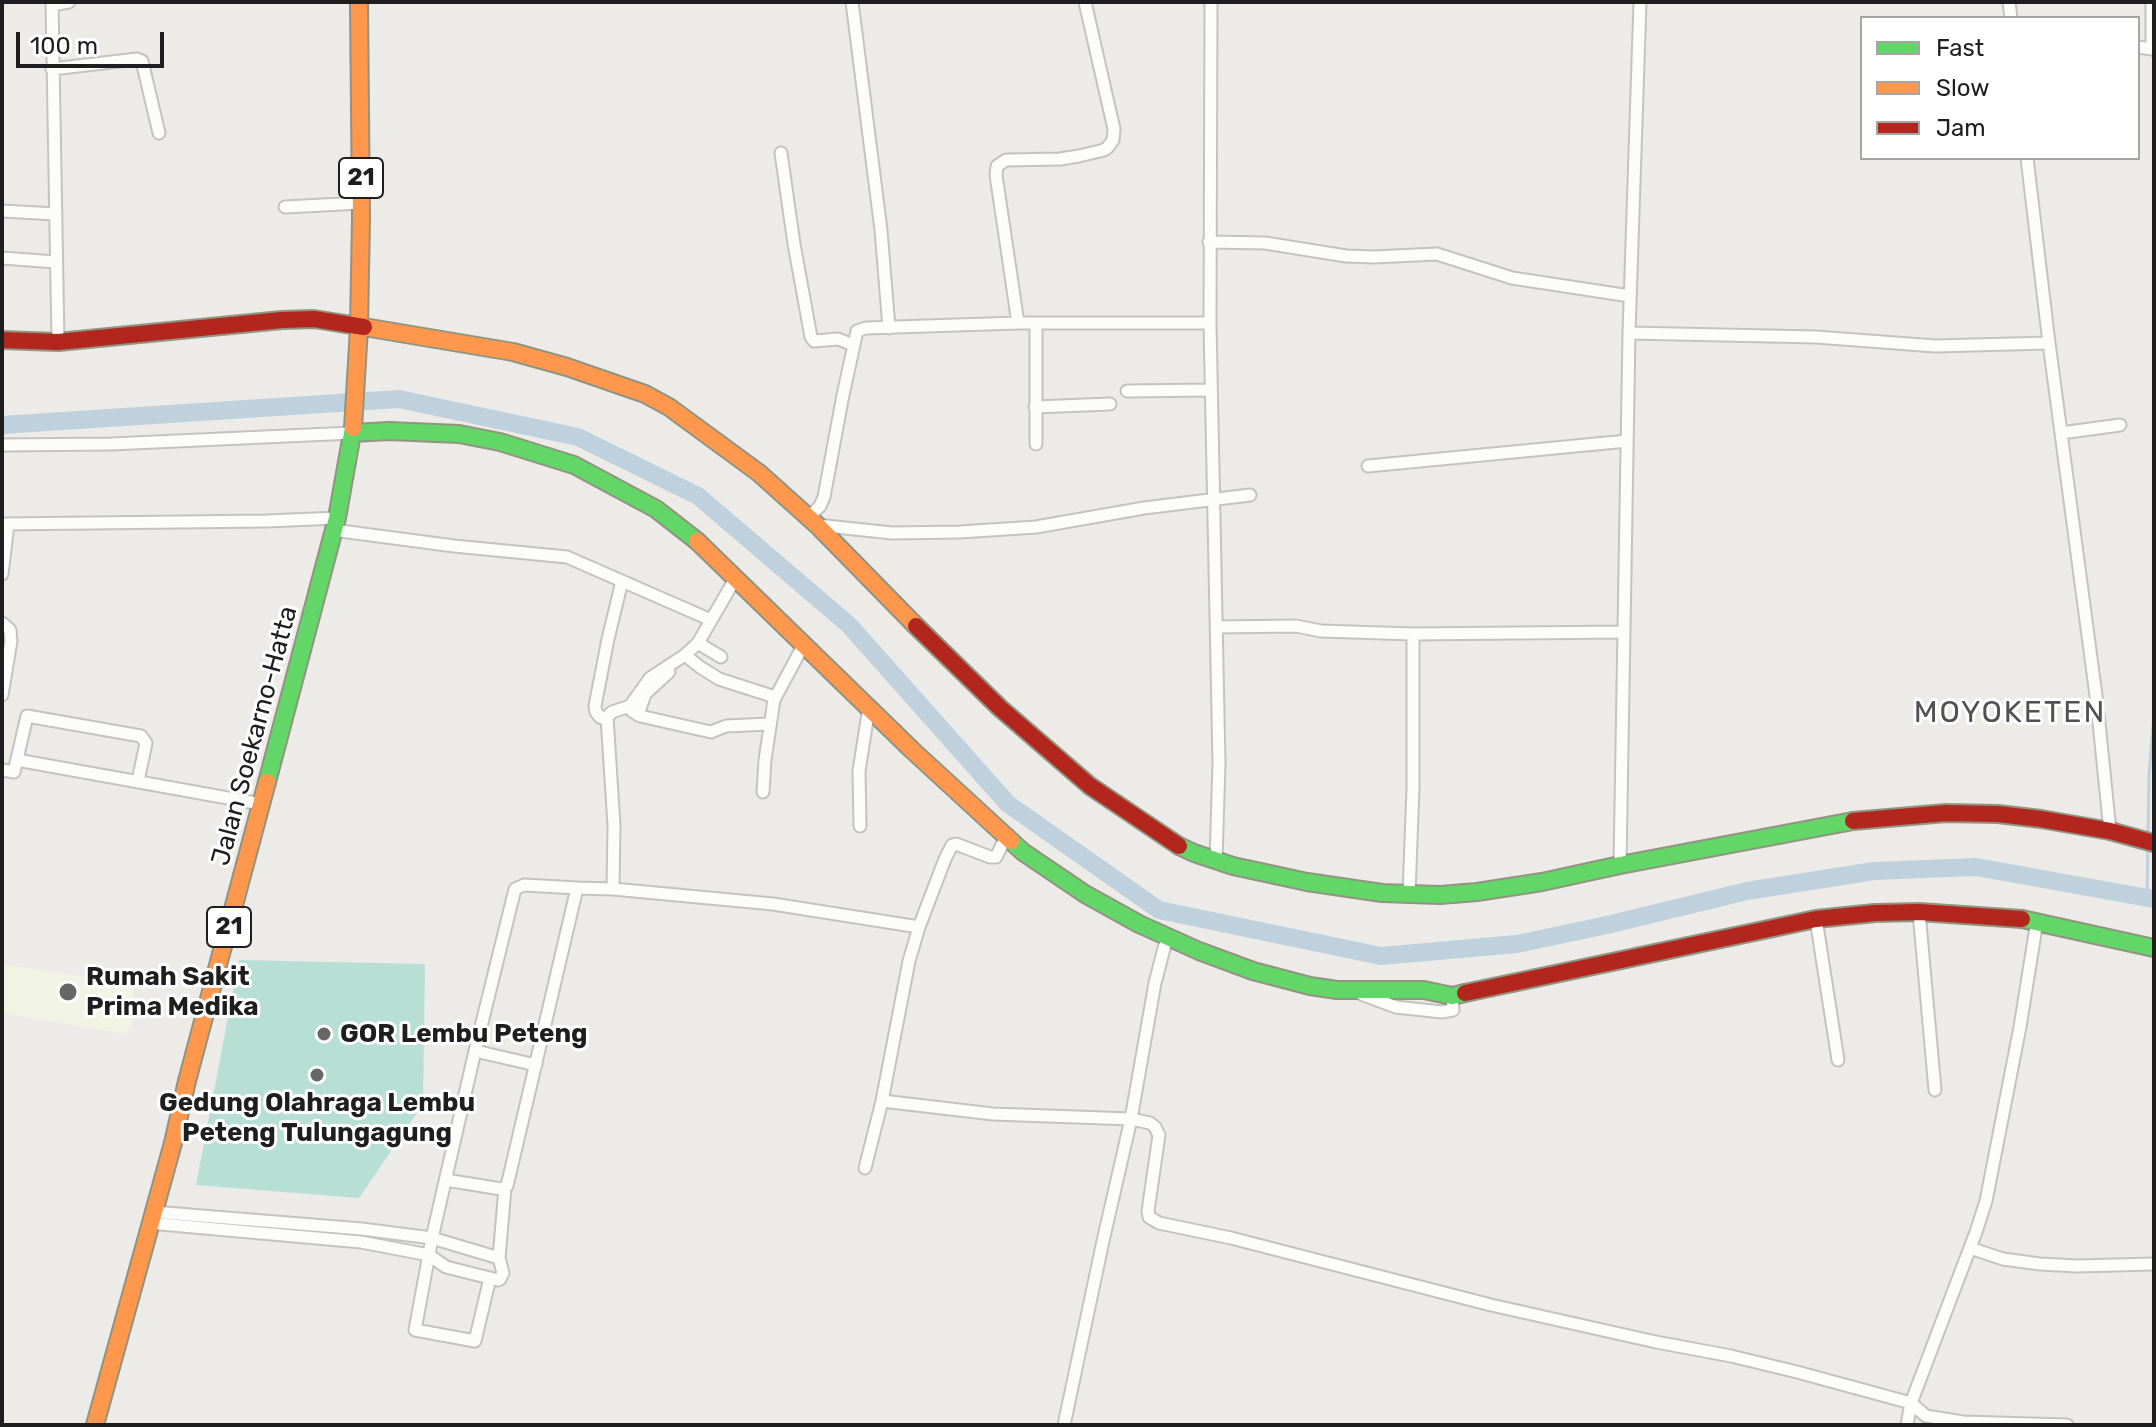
<!DOCTYPE html>
<style>
body{margin:0}
#map{position:relative;width:2156px;height:1427px;overflow:hidden;background:#ecebe7;font-family:Rubik,sans-serif}
canvas{display:block}
.frame{position:absolute;inset:0;border:4px solid #1e1e1e;pointer-events:none}
.legend{position:absolute;left:1860px;top:16px;width:280px;height:144px;box-sizing:border-box;background:#fff;border:2px solid #a5a5a5;margin:0;padding:10px 14px;list-style:none;font-size:24px;color:#1e1e1e}
.legend li{display:flex;align-items:center;gap:16px;height:40px}
.legend b{width:40px;border:2px solid #a5a5a5}
.scale{position:absolute;left:16px;top:32px;width:148px;height:36px;box-sizing:border-box;border:4px solid #1e1e1e;border-top:0;padding-left:10px;font-size:24px;line-height:28px;white-space:nowrap;color:#1e1e1e;-webkit-text-stroke:6px #fff;paint-order:stroke}
</style>
<div id="map">
<canvas width="2156" height="1427"></canvas>
<div class="frame"></div>
<ul class="legend">
<li><b style="height:10px;background:#63d668"></b>Fast</li>
<li><b style="height:10px;background:#ff974d"></b>Slow</li>
<li><b style="height:10px;background:#b3261e"></b>Jam</li>
</ul>
<div class="scale">100 m</div>
</div>
<script>
const context = document.querySelector('canvas').getContext('2d');
context.lineJoin = 'round';
function paint(path, color) {
  context.fillStyle = color;
  context.fill(path, 'evenodd');
}
function shape(rows) {
  const path = new Path2D();
  for (const r of rows) {
    path.moveTo(r[0], r[1]);
    for (let i = 2; i < r.length; i += 2) path.lineTo(r[i], r[i + 1]);
  }
  return path;
}
function trace(path, color, width, dash) {
  context.strokeStyle = color;
  context.lineWidth = width;
  context.lineCap = dash ? 'butt' : 'round';
  context.setLineDash(dash || []);
  context.stroke(path);
}
function drawText(font, color, halo, rows, align = 'center') {
  context.font = font + ' Rubik,sans-serif';
  context.lineWidth = 6;
  context.setLineDash([]);
  context.textBaseline = 'middle';
  context.strokeStyle = halo;
  context.fillStyle = color;
  for (const [text, x, y, turn = 0] of rows) {
    context.save();
    context.translate(x, y);
    context.rotate((+turn || 0) * Math.PI / 180);
    context.textAlign = isNaN(turn) ? turn : align;
    if (halo) context.strokeText(text, 0, 0);
    context.fillText(text, 0, 0);
    context.restore();
  }
}
const education = shape([
 [2,964,134,985,132,999,135,1001,131,1027,128,1026,127,1034,2,1013]
]);
const pitch = shape([
 [239,960,425,964,423,1104,359,1198,196,1185]
]);
const stream = shape([
 [2148,834,2149,775,2154,713],
 [2147,897,2148,849]
]);
const river = shape([
 [2,425,399,399,578,437,698,496,849,625,1008,804,1159,910,1381,956,1517,944,1607,925,1747,891,1874,871,1976,867,2154,899]
]);
const street = shape([
 [52,2,58,342],
 [852,2,881,230,889,328],
 [1085,2,1114,129,1113,140,1108,147,1104,150,1079,156,1060,159,1006,160,997,166,996,175,1018,323,1210,323],
 [1211,2,1210,323,1219,763,1216,861],
 [2009,2,2011,18],
 [52,5,69,2],
 [2138,47,2152,49,2152,2],
 [52,69,137,59,142,61,159,133],
 [781,153,794,244,811,337,814,341,838,339,853,345],
 [2027,158,2049,343,2097,703,2110,831],
 [285,207,361,203],
 [2,211,56,214],
 [1209,242,1265,243,1346,256,1374,257,1437,254,1512,278,1630,296],
 [2,258,56,262],
 [1036,323,1036,444],
 [1629,333,1816,337,1935,346,2049,343],
 [1127,391,1211,390],
 [1035,407,1110,404],
 [2061,433,2120,425],
 [2,445,111,444,352,433],
 [1368,466,1627,441],
 [809,517,820,506,824,497,843,395,857,331,866,328,1018,323],
 [2,524,267,521,337,518],
 [817,525,892,533,960,532,1036,527,1144,508,1250,495],
 [333,530,454,546,567,557,711,620],
 [2,574,8,524],
 [2,623,10,630,11,641,2,695],
 [1217,627,1296,626,1321,631,1413,634,1622,632],
 [698,643,721,657],
 [685,655,700,667,719,679,775,697],
 [630,706,632,711,640,716,711,732,726,726,769,724],
 [638,715,645,694,669,672],
 [607,720,600,717,596,712,595,706,608,639,622,581],
 [17,760,261,804],
 [2,770,14,772,27,716,141,736,146,743,138,781],
 [763,792,765,760,774,700,804,644],
 [860,826,859,771,869,707],
 [1620,865,1629,333,1640,2],
 [613,889,773,904,919,927],
 [1409,894,1413,788,1413,634],
 [1919,912,1935,1090],
 [1816,919,1838,1060],
 [1361,994,1396,1007,1442,1012,1453,1010,1452,996],
 [475,1051,536,1065],
 [882,1101,993,1114,1131,1119,1150,1123,1155,1127,1159,1135,1148,1211,1149,1217,1159,1223,1231,1238,1491,1305,1656,1342,1731,1356,1797,1372,1911,1403,1926,1416,1963,1422,2067,1425],
 [865,1168,882,1101,909,961,919,927,945,859,952,845,956,844,990,857,996,857,1006,837],
 [446,1180,501,1189,507,1186,577,888,613,889,614,825,607,717,612,712,630,706,650,678,685,655,698,643,735,579],
 [153,1212,362,1229,432,1238,499,1258],
 [149,1223,361,1242,429,1255,446,1267,498,1280,500,1279,503,1273,499,1258,505,1188],
 [1970,1248,2003,1259,2040,1264,2077,1266,2154,1264],
 [490,1278,475,1341,415,1330,432,1238,475,1051,515,889,524,885,577,888],
 [1064,1425,1103,1241,1131,1119,1155,983,1167,937],
 [1907,1425,1911,1403,1976,1232,1986,1201,2020,1027,2037,921]
]);
const fast = shape([
 [352,433,389,431,459,434,500,442,574,465,656,509,697,541],
 [267,782,337,518,353,428],
 [1011,841,1023,852,1085,894,1139,924,1199,951,1253,971,1310,986,1337,990,1424,990,1452,996,1465,993],
 [1179,846,1194,853,1233,866,1307,882,1382,893,1440,895,1477,892,1542,882,1620,865,1853,821],
 [2022,919,2154,948]
]);
const slow = shape([
 [364,327,513,352,567,367,645,394,669,407,759,473,817,525,916,626],
 [353,428,359,328,361,219,359,2],
 [697,541,912,750,1011,841],
 [95,1425,173,1143,187,1081,267,782]
]);
const jam = shape([
 [2,340,58,342,282,320,314,319,364,327],
 [916,626,1000,708,1090,786,1179,846],
 [1853,821,1946,813,1998,814,2041,819,2110,831,2154,843],
 [1465,993,1816,919,1875,913,1919,912,2022,919]
]);
const markers = [
 [68,992,10,"#666664"],
 [324,1034,8,"#666664"],
 [317,1075,8,"#666664"]
];
const shields = [
 [361,178,44],
 [229,927,44]
];
const shieldNames = [
 ["21",361,178],
 ["21",229,927]
];
const streetNames = [
 ["Jalan Soekarno-Hatta",255,736,-75]
];
const poiNames = [
 ["Rumah Sakit",86,977],
 ["Prima Medika",86,1007],
 ["GOR Lembu Peteng",340,1034],
 ["Gedung Olahraga Lembu",317,1103,"center"],
 ["Peteng Tulungagung",317,1133,"center"]
];
const quarterNames = [
 ["MOYOKETEN",2010,713]
];
paint(education, '#f2f4e3');
paint(pitch, '#b7dfd4');
trace(stream, '#bed1dc', 3);
trace(river, '#bed1dc', 18);
trace(street, '#c3c3c1', 15);
trace(fast, '#909481', 20);
trace(slow, '#909481', 20);
trace(jam, '#909481', 20);
trace(street, '#fcfcfb', 11);
trace(fast, '#63d668', 16);
trace(slow, '#ff974d', 16);
trace(jam, '#b3261e', 16);
for (const [x, y, r, color] of markers) {
  const dot = new Path2D();
  dot.arc(x, y, r, 0, 2 * Math.PI);
  context.fillStyle = color;
  context.fill(dot);
  trace(dot, '#fff', 3);
}
for (const [x, y, w] of shields) {
  const box = new Path2D();
  box.roundRect(x - w / 2, y - 20, w, 40, 6);
  context.fillStyle = '#fff';
  context.fill(box);
  trace(box, '#1e1e1e', 2);
}
drawText('bold 24px', '#1e1e1e', null, shieldNames);
drawText('26px', '#1e1e1e', '#fff', streetNames);
drawText('bold 26px', '#1e1e1e', '#fff', poiNames, 'left');
context.letterSpacing = '2px';
drawText('30px', '#515151', '#fff', quarterNames);
context.letterSpacing = '0px';
</script>
